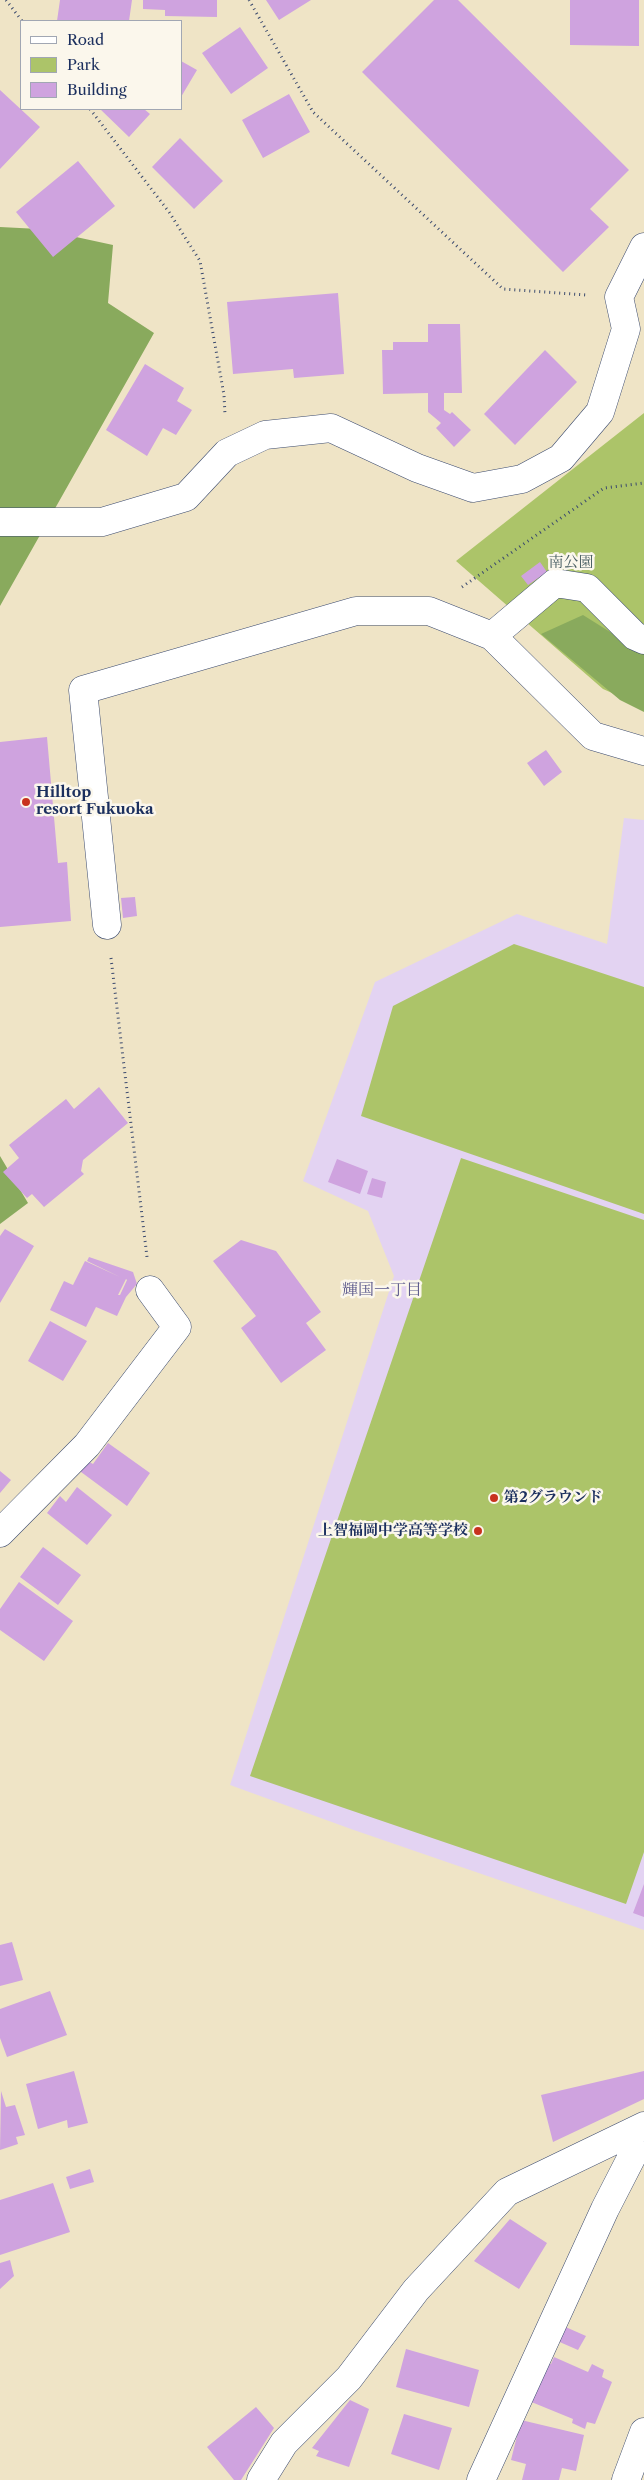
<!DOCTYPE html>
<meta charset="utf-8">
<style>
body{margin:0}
#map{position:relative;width:644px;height:2480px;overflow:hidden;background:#efe4c6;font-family:"Libre Caslon Text",serif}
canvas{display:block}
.legend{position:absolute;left:20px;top:20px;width:162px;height:90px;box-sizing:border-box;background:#fbf7ec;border:1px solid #a1a7b3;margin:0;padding:6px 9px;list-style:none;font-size:15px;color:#1b2f5e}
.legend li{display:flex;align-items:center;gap:10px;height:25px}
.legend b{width:25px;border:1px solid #a1a7b3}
</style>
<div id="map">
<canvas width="644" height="2480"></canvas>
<ul class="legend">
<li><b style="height:6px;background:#fff"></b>Road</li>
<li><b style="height:14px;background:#acc469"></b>Park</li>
<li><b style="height:14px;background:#cfa3df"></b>Building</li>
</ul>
</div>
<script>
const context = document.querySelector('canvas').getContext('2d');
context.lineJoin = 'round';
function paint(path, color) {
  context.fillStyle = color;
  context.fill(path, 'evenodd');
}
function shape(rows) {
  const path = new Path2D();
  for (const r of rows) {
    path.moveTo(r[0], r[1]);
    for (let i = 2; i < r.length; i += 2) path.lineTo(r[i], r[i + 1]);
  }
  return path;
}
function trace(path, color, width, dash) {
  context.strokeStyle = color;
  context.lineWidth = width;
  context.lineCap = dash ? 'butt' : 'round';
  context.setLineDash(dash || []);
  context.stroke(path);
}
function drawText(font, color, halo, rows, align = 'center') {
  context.font = font + ' "Libre Caslon Text","Noto Serif JP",serif';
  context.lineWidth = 5;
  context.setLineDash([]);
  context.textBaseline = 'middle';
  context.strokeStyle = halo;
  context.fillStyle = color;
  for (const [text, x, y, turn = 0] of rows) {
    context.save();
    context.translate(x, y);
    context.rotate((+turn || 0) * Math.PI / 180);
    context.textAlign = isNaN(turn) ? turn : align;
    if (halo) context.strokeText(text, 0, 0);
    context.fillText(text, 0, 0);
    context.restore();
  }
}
const built = shape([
 [624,818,644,820,644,1930,351,1829,230,1785,394,1276,368,1211,303,1181,375,982,517,914,607,944]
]);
const green = shape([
 [644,413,644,707,603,689,456,561],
 [514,944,644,987,644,1214,361,1116,393,1006],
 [461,1158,644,1220,644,1852,626,1904,250,1776]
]);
const forest = shape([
 [0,227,39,229,113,245,108,303,154,333,0,606],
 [583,615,634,647,644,650,644,712,620,700,541,634],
 [0,1156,28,1203,0,1224]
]);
const building = shape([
 [60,0,132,0,129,21,57,21],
 [143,0,217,0,217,17,165,16,165,10,143,9],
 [266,0,311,0,279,20],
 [434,0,458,0,629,170,590,209,609,227,563,272,362,72],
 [570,0,639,0,639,46,570,45],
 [240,27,268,68,231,94,202,53],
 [181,61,197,70,181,97],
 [0,90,40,127,0,169],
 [289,94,310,132,263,158,242,120],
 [100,109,144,109,150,114,129,137],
 [180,138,223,181,194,209,152,167],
 [78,161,115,206,53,257,16,212],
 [338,293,344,374,294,378,293,369,233,374,227,302],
 [428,324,460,324,462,393,444,393,444,410,450,414,452,412,471,430,454,447,436,428,441,423,428,412,428,393,383,394,382,350,393,350,393,342,428,342],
 [545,350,577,382,515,445,484,414],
 [145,364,184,388,177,401,192,410,176,435,163,428,147,456,106,430],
 [540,562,547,572,528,585,521,576],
 [47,737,58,863,67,862,71,921,0,927,0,742],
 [546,750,562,772,544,786,527,763],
 [135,897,137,916,123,918,121,898],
 [99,1087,128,1123,83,1160,81,1171,84,1174,44,1207,32,1194,27,1198,3,1172,19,1158,9,1145,66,1099,74,1109],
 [337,1159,368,1171,360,1194,328,1182],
 [372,1178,386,1182,382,1198,367,1194],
 [5,1229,34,1246,0,1303,0,1236],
 [241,1240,276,1251,321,1312,306,1323,326,1350,281,1383,241,1328,256,1316,213,1261],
 [89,1257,133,1272,137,1284,126,1297,117,1316,96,1307,86,1327,50,1310,64,1281,73,1285,85,1261,120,1277,87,1261],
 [126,1279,127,1280,120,1295,118,1295],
 [50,1321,87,1341,63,1381,28,1361],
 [108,1443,150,1473,127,1506,77,1469,84,1459,93,1464],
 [0,1471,11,1480,0,1493],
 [77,1487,112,1515,87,1545,47,1513,60,1496,66,1502],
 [43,1547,81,1575,58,1605,20,1577],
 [19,1582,73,1621,44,1661,0,1630,0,1609],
 [644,1884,644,1917,633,1913],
 [12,1942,23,1980,0,1986,0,1945],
 [50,1991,67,2035,7,2057,0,2038,0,2009],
 [74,2071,88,2123,68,2128,67,2120,38,2129,26,2084],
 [644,2071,644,2099,553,2142,541,2095],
 [1,2091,6,2107,15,2105,25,2135,16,2137,18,2144,0,2150],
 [90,2169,94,2182,70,2189,66,2177],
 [53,2183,70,2232,0,2255,0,2200],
 [510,2219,547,2243,519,2289,474,2261],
 [10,2260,14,2276,0,2289,0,2263],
 [561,2325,586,2336,578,2350,555,2340],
 [406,2349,479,2370,469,2407,396,2387],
 [554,2357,588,2372,592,2364,604,2370,602,2377,612,2382,595,2424,587,2422,585,2429,572,2423,573,2419,529,2401,545,2362,551,2364],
 [350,2400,369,2409,349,2467,316,2456,319,2451,312,2448],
 [256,2407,274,2428,241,2480,234,2480,207,2447],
 [404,2414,452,2428,439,2470,391,2454],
 [521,2420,584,2435,576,2471,562,2468,559,2480,522,2480,526,2464,511,2460]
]);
const path = shape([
 [6,0,22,21],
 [249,0,313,112,503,289,586,295],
 [90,109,169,212,200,261,224,395,225,415],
 [462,587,604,488,644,483],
 [111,958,147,1257]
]);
const minor = shape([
 [0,522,102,522,186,497,227,453,265,435,331,428,417,468,473,488,522,479,561,458,600,412,626,329,619,297,644,247],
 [492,636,555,583,587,588,635,636,644,640],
 [107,925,83,690,356,611,429,611,492,636,593,736,644,751],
 [0,1533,87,1445,177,1327,150,1290],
 [261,2480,284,2443,349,2378,416,2290,507,2192,644,2126],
 [481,2480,605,2209,644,2133],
 [626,2480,644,2432]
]);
const markers = [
 [26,802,5,"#c8321e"],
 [494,1498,5,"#c8321e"],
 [478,1531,5,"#c8321e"]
];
const parkNames = [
 ["南公園",571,563]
];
const poiNames = [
 ["Hilltop",36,793],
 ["resort Fukuoka",36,810],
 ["第2グラウンド",504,1498],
 ["上智福岡中学高等学校",468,1531,"right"]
];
const neighbourhoodNames = [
 ["輝国一丁目",382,1290]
];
paint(built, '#e3d3f2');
paint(green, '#acc469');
paint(forest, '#89aa5d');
paint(building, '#cfa3df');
trace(minor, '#3b4a6e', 29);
trace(path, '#3b4a6e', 3, [1, 4]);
trace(minor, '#fff', 28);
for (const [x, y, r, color] of markers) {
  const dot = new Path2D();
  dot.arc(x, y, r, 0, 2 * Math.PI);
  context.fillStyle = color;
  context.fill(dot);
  trace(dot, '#fbf7ec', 2);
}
drawText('15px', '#465c61', '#fbf7ec', parkNames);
drawText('bold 15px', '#1b2f5e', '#fbf7ec', poiNames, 'left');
drawText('16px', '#5a588b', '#fbf7ec', neighbourhoodNames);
</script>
